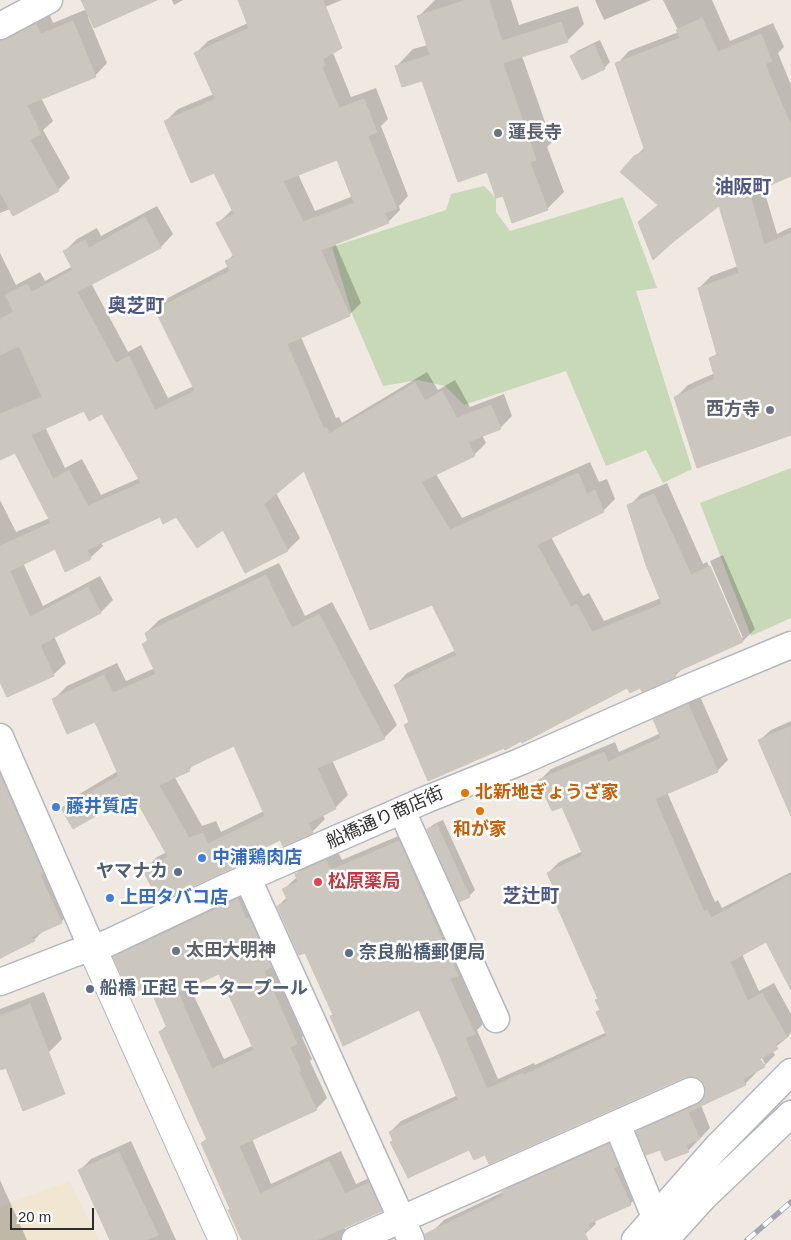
<!DOCTYPE html>
<meta charset="utf-8">
<style>
body{margin:0}
#map{position:relative;width:791px;height:1240px;overflow:hidden;background:#efe9e1;font-family:Helvetica,sans-serif}
canvas{display:block}
.scale{position:absolute;left:10px;top:1208px;width:84px;height:22px;box-sizing:border-box;border:2px solid #2e2e2e;border-top:0;padding-left:6px;font-size:15px;line-height:18px;white-space:nowrap;color:#2e2e2e;-webkit-text-stroke:4px #fff;paint-order:stroke}
</style>
<div id="map">
<canvas width="791" height="1240"></canvas>
<div class="scale">20 m</div>
</div>
<script>
const context = document.querySelector('canvas').getContext('2d');
context.lineJoin = 'round';
function paint(path, color) {
  context.fillStyle = color;
  context.fill(path, 'evenodd');
}
function shape(rows) {
  const path = new Path2D();
  for (const r of rows) {
    path.moveTo(r[0], r[1]);
    for (let i = 2; i < r.length; i += 2) path.lineTo(r[i], r[i + 1]);
  }
  return path;
}
function trace(path, color, width, dash) {
  context.strokeStyle = color;
  context.lineWidth = width;
  context.lineCap = dash ? 'butt' : 'round';
  context.setLineDash(dash || []);
  context.stroke(path);
}
function drawText(font, color, halo, rows, align = 'center') {
  context.font = font + ' Helvetica,"Noto Sans JP",sans-serif';
  context.lineWidth = 5;
  context.setLineDash([]);
  context.textBaseline = 'middle';
  context.strokeStyle = halo;
  context.fillStyle = color;
  for (const [text, x, y, turn = 0] of rows) {
    context.save();
    context.translate(x, y);
    context.rotate((+turn || 0) * Math.PI / 180);
    context.textAlign = isNaN(turn) ? turn : align;
    if (halo) context.strokeText(text, 0, 0);
    context.fillText(text, 0, 0);
    context.restore();
  }
}
const education = shape([
 [69,1181,99,1240,0,1240,0,1207]
]);
const cemetery = shape([
 [484,186,496,198,496,212,510,231,623,197,657,288,636,291,692,469,663,483,646,450,606,466,566,371,464,405,445,386,418,380,383,386,352,314,332,247,446,210,451,194],
 [791,468,791,618,751,636,700,503]
]);
const shadow = shape([
 [82,0,151,0,88,17,107,63,95,76,41,98,53,121,43,130,70,178,58,190,0,213,0,37,49,13,53,23,87,9],
 [172,0,183,0,174,5],
 [239,0,342,0,286,23,327,38,351,97,376,88,388,119,381,126,408,196,399,206,400,210,388,222,335,243,361,303,349,315,301,337,336,418,339,417,342,423,427,372,438,390,455,380,470,407,504,394,512,416,500,428,482,435,486,443,474,455,436,474,462,518,590,462,599,482,607,479,615,499,603,511,551,537,583,596,589,593,604,621,661,598,629,506,641,494,667,483,703,564,707,562,740,638,743,638,710,561,723,555,755,629,743,641,683,668,675,676,640,686,628,686,522,740,406,725,410,721,395,686,407,673,456,650,432,603,305,469,276,493,300,538,288,550,246,572,224,528,177,516,160,516,101,543,103,546,90,558,55,548,23,563,43,606,100,576,113,600,101,612,54,636,66,663,53,675,0,679,0,500,16,532,50,518,15,451,0,459,0,253,16,285,40,272,45,281,73,266,65,251,77,239,97,228,101,236,157,206,173,234,161,247,91,283,128,352,141,345,168,398,194,386,156,310,168,298,229,266,227,261,234,254,218,223,233,209,214,171,166,121,178,109,214,94,196,53,208,41,248,23],
 [338,159,353,196,315,211,298,174],
 [85,409,103,412,140,478,101,495,82,459,65,468,45,427],
 [435,0,511,0,519,25,578,6,584,24,567,41,522,56,552,142,547,147,564,192,547,209,503,194,423,79,397,66,413,49,428,45,419,16],
 [595,0,651,0,604,20],
 [663,0,712,0,730,41,773,23,784,47,778,53,791,85,791,175,763,187,777,234,791,227,791,434,676,397,688,385,715,373,711,359,718,352,699,288,711,276,738,266,720,204,659,204,635,157,645,147,617,64,629,51,679,32],
 [600,40,610,62,604,68,572,56,577,51],
 [279,563,305,616,332,602,397,725,384,738,332,760,348,795,335,808,322,814,325,819,312,832,281,839,243,857,234,866,144,870,157,857,167,852,136,797,129,796,63,809,76,796,118,771,96,721,54,699,67,686,117,663,126,681,155,668,143,644,149,639,146,633,159,620],
 [235,744,264,811,221,832,216,821,202,826,174,776,189,770,196,762],
 [699,694,728,760,717,771,667,792,715,902,718,900,722,908,791,872,791,984,767,941,742,954,759,991,774,983,791,1014,791,1032,788,1037,772,1050,775,1055,764,1066,755,1071,756,1073,745,1084,701,1105,710,1128,688,1151,661,1148,638,1132,649,1121,706,1096,706,1084,700,1078,692,1075,685,1076,485,1153,470,1148,392,1142,394,1140,390,1132,401,1121,458,1095,419,1009,331,1016,334,1014,306,951,278,906,287,897,284,889,297,877,296,874,307,863,337,850,342,860,410,831,485,1022,477,1030,498,1079,534,1063,535,1065,607,1032,598,1012,601,1009,597,1000,599,998,557,902,560,899,548,873,559,862,583,851,563,805,540,780,551,769,615,742,619,752,661,733,655,720,666,709],
 [759,1052,765,1064,762,1064,756,1054],
 [791,721,791,775,760,740,771,730],
 [0,757,73,909,61,922,44,930,34,940,12,951,7,955,0,959],
 [443,820,475,890,469,896,428,829,434,824],
 [249,888,308,1031,302,1037,312,1059,310,1061,327,1098,316,1109,252,1139,271,1184,341,1151,356,1184,380,1173,392,1199,381,1210,344,1227,350,1240,243,1240,202,1143,207,1138,160,1032,167,1025,149,984,115,957,126,946],
 [220,972,254,1045,224,1059,193,994,195,992,191,985],
 [44,992,62,1039,49,1052,8,1069,7,1065,0,1068,0,1009],
 [620,1134,641,1193,630,1204,599,1218,595,1222,596,1224,585,1234,573,1240,436,1240,434,1230,444,1220,503,1192,513,1181],
 [131,1141,176,1240,110,1240,80,1170,91,1159],
 [0,1180,27,1240,0,1240]
]);
const building = shape([
 [81,0,157,0,94,28,81,0],
 [238,0,323,0,342,48,323,59,325,65,322,67,339,108,364,99,377,132,368,136,397,209,385,213,389,223,321,250,350,316,287,344,324,429,327,428,329,434,415,383,425,401,442,391,457,418,491,405,501,429,468,442,475,456,421,482,450,530,578,473,587,494,595,490,604,512,537,545,571,607,577,604,592,632,662,604,646,565,627,505,654,494,691,575,710,566,743,642,674,673,676,677,642,692,640,688,630,693,627,688,522,743,521,741,505,750,504,748,428,781,404,725,409,722,394,685,457,655,432,605,370,630,304,471,264,504,288,551,245,573,223,530,197,548,176,517,163,524,160,517,87,550,91,559,65,572,55,549,10,571,30,617,88,587,101,613,40,645,54,676,7,697,0,682,0,546,51,523,15,453,0,460,0,414,42,397,19,346,0,355,0,319,14,312,5,295,27,284,32,292,73,270,63,251,85,240,89,248,145,217,161,248,77,292,116,363,129,356,155,410,195,391,155,310,230,271,225,261,234,257,216,223,234,214,214,173,191,183,164,121,215,99,194,53,249,28,238,0],
 [337,160,354,203,303,222,283,181,337,160],
 [84,411,89,421,102,414,141,483,88,506,69,470,53,479,31,435,84,411],
 [466,0,489,0,502,41,561,22,568,42,503,63,536,160,530,162,548,210,512,223,503,196,496,198,487,172,458,182,422,81,402,87,395,66,430,55,417,16,466,0],
 [702,18,718,52,761,34,772,61,765,64,791,126,791,176,750,194,764,245,791,233,791,435,697,468,674,397,715,379,709,358,717,355,698,288,739,273,719,206,673,242,653,260,638,222,658,205,620,172,634,156,645,151,615,63,680,38,676,30,702,18],
 [73,21,96,77,27,105,41,134,30,140,59,191,13,216,0,192,0,41,7,39,36,24,41,34,73,21],
 [594,45,605,69,582,80,570,56,594,45],
 [266,575,292,628,319,614,385,739,317,768,336,809,308,823,313,833,283,846,280,840,233,863,234,867,159,902,143,870,168,857,135,798,130,801,129,797,73,829,61,808,119,776,95,722,67,734,52,699,104,675,113,693,156,674,142,644,148,641,145,633,266,575],
 [234,746,265,816,208,844,203,833,189,838,159,785,190,771,188,768,234,746],
 [688,704,718,772,655,799,704,912,707,910,711,918,791,875,791,990,766,942,730,962,748,1001,762,993,787,1037,775,1044,778,1049,760,1059,765,1067,743,1079,746,1085,688,1112,700,1139,686,1145,689,1152,665,1161,660,1150,646,1155,636,1132,697,1105,703,1100,706,1093,705,1085,700,1079,693,1076,685,1077,489,1164,485,1155,474,1160,469,1150,408,1178,390,1142,393,1141,389,1132,458,1100,440,1056,419,1010,343,1046,330,1016,333,1015,305,953,299,955,277,906,288,901,282,889,298,882,295,874,326,860,331,870,399,841,458,976,450,979,475,1034,465,1038,487,1089,523,1073,524,1075,607,1036,596,1012,600,1010,595,1000,598,999,555,902,559,900,547,873,583,855,562,807,552,811,538,780,604,752,608,762,661,738,653,719,688,704],
 [791,726,791,816,758,740,791,726],
 [0,775,43,873,40,875,62,923,31,937,35,941,0,958,0,775],
 [437,825,470,897,459,902,427,829,437,825],
 [238,899,246,919,249,918,271,967,264,971,297,1044,290,1047,301,1071,299,1072,317,1110,239,1146,260,1194,329,1161,345,1194,369,1183,382,1211,317,1240,242,1240,228,1210,230,1209,201,1143,207,1140,159,1032,167,1028,149,986,130,994,113,957,238,899],
 [219,974,254,1050,212,1069,183,1005,184,1005,178,992,219,974],
 [30,1004,65,1094,23,1111,6,1068,0,1070,0,1016,30,1004],
 [609,1144,618,1166,614,1168,631,1205,588,1224,590,1229,584,1231,588,1240,426,1240,425,1234,503,1196,501,1192,609,1144],
 [119,1152,158,1235,146,1240,110,1240,78,1170,119,1152]
]);
const minor = shape([
 [0,26,49,0],
 [0,737,92,948],
 [402,811,496,1019],
 [248,879,411,1240],
 [0,982,75,953,108,943,220,890,425,800,522,761,683,690,791,645],
 [617,1124,655,1217],
 [355,1240,691,1091],
 [635,1240,716,1148,791,1072],
 [665,1240,704,1197,791,1114]
]);
const tertiary = shape([
 [92,948,223,1240]
]);
const rail = shape([
 [747,1240,791,1202]
]);
const markers = [
 [498,133,5,"#6b7280"],
 [770,410,5,"#6b7280"],
 [465,793,5,"#e8710a"],
 [56,807,5,"#3f7fe0"],
 [480,811,5,"#e8710a"],
 [202,858,5,"#3f7fe0"],
 [178,872,5,"#5c6f8a"],
 [318,882,5,"#e0444e"],
 [110,898,5,"#3f7fe0"],
 [176,951,5,"#6b7280"],
 [349,953,5,"#5c6f8a"],
 [90,989,5,"#5c6f8a"]
];
const worshipNames = [
 ["蓮長寺",508,133],
 ["西方寺",760,410,"right"],
 ["太田大明神",186,951]
];
const foodNames = [
 ["北新地ぎょうざ家",475,793],
 ["和が家",480,830,"center"]
];
const shopNames = [
 ["藤井質店",66,807],
 ["中浦鶏肉店",212,858],
 ["上田タバコ店",120,898]
];
const streetNames = [
 ["船橋通り商店街",385,818,-24]
];
const serviceNames = [
 ["ヤマナカ",168,872,"right"],
 ["奈良船橋郵便局",359,953],
 ["船橋 正起 モータープール",100,989]
];
const healthNames = [
 ["松原薬局",328,882]
];
const neighbourhoodNames = [
 ["油阪町",743,188],
 ["奥芝町",136,307],
 ["芝辻町",531,897]
];
paint(education, '#f0e6d1');
paint(cemetery, '#c8d9b8');
paint(shadow, '#0003');
paint(building, '#cbc7bf');
trace(building, '#cbc5ba', 1);
trace(minor, '#b4b7c1', 29);
trace(tertiary, '#b4b7c1', 30);
trace(minor, '#fff', 26);
trace(tertiary, '#fff', 28);
trace(rail, '#a3a6b8', 5.5);
trace(rail, '#fff', 4, [11]);
for (const [x, y, r, color] of markers) {
  const dot = new Path2D();
  dot.arc(x, y, r, 0, 2 * Math.PI);
  context.fillStyle = color;
  context.fill(dot);
  trace(dot, '#fff', 2);
}
drawText('bold 18px', '#5b616d', '#fff', worshipNames, 'left');
drawText('bold 18px', '#c56008', '#fff', foodNames, 'left');
drawText('bold 18px', '#366cbe', '#fff', shopNames, 'left');
drawText('18px', '#2e2e2e', '#fff', streetNames);
drawText('bold 18px', '#4e5e75', '#fff', serviceNames, 'left');
drawText('bold 18px', '#be3a42', '#fff', healthNames, 'left');
drawText('bold 19px', '#4d5680', '#fff', neighbourhoodNames);
</script>
